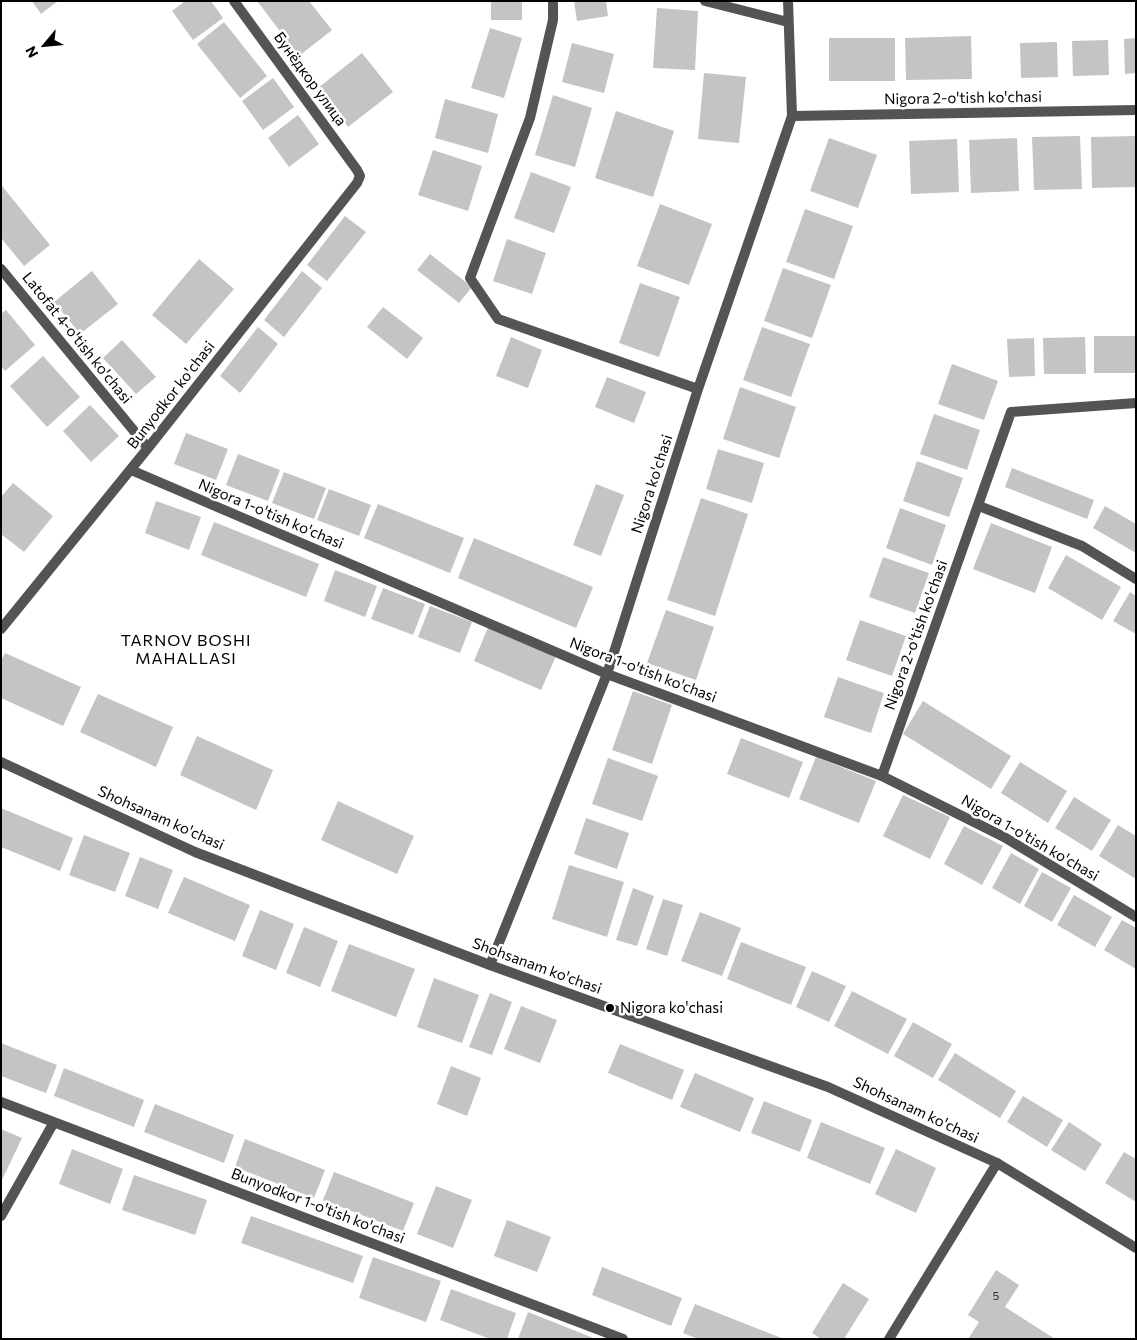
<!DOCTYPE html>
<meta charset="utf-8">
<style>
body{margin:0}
#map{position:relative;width:1137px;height:1340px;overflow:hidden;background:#fff;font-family:Commissioner,sans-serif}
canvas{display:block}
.frame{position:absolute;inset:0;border:2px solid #000;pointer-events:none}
.north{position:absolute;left:20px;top:20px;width:50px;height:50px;-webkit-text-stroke:4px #fff;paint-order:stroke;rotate:242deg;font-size:14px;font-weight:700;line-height:20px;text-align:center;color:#000}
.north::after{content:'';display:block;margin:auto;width:18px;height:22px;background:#000;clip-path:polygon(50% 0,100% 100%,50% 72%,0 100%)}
</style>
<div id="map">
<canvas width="1137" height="1340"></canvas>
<div class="frame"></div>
<div class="north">N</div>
</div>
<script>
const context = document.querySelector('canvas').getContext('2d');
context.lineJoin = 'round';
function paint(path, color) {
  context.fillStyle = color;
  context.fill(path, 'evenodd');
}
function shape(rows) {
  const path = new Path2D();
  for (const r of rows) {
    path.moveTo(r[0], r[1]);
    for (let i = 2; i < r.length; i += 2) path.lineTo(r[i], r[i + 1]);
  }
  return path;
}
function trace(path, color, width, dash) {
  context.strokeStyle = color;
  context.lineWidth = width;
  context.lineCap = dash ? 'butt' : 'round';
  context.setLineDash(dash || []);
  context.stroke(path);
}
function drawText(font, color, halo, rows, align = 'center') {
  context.font = font + ' Commissioner,sans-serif';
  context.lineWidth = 5;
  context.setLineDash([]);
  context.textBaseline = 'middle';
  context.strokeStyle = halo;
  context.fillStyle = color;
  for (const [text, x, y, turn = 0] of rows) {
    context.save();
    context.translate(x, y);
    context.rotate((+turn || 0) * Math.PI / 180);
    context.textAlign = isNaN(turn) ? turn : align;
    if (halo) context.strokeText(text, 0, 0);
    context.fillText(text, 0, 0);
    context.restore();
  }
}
const building = shape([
 [32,1,58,1,41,14],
 [185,1,211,1,223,18,193,40,172,11],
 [257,1,309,1,332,30,299,56],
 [491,1,522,1,522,20,491,20],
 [574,1,606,1,608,16,577,21],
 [657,8,698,11,695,70,653,68],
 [224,22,267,76,240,98,197,44],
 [490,28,522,38,504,98,471,88],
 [971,36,972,79,906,80,905,38],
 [829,38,895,38,895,81,829,81],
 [1136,38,1136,73,1125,74,1124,39],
 [1108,40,1109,75,1073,76,1072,41],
 [1057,42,1058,77,1021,78,1020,43],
 [572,43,614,54,604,93,562,82],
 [362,53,393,92,348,127,318,88],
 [704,73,746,77,739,143,698,139],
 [273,78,294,107,263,130,242,101],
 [553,95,592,108,575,167,535,155],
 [445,99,498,114,488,153,435,138],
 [616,111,674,131,653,197,595,178],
 [298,115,319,144,289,167,268,138],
 [1080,136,1082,189,1034,190,1032,137],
 [1136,136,1136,187,1092,188,1091,137],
 [829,138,877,155,858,208,810,191],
 [1017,138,1019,191,971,193,969,140],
 [957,139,959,192,911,194,909,141],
 [433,150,482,166,468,211,418,195],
 [531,172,571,187,554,233,514,218],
 [2,186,50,245,24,266,1,238],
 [660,204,712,224,689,285,637,266],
 [805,209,853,226,834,279,786,262],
 [345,216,366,232,327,281,307,265],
 [507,239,546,253,532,294,493,281],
 [430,254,472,287,459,303,417,270],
 [199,259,234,289,186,344,152,315],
 [783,268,831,285,812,338,764,321],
 [92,271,118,304,80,334,54,302],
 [302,271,322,288,284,337,264,320],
 [640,283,680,297,659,357,619,343],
 [383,307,423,338,407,359,367,327],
 [6,310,35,345,5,371,1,366,1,314],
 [258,327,278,344,240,393,220,376],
 [762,327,810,344,791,397,743,380],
 [1094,336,1135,336,1136,373,1094,373],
 [511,337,542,350,528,388,496,376],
 [1085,337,1086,374,1044,374,1043,338],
 [1034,338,1035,376,1009,377,1007,339],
 [122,340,156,377,136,394,103,358],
 [43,356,80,397,47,427,10,386],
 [952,364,998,381,984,420,938,404],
 [607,377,646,392,634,423,595,407],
 [740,387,796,407,779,458,723,439],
 [90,405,119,436,91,462,63,431],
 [934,414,980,430,967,470,920,454],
 [186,433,228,449,216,480,174,464],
 [718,449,764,463,752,503,706,489],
 [238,454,280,470,268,501,226,485],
 [917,461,963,478,949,517,903,501],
 [1012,468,1094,500,1087,519,1005,487],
 [284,472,326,488,314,519,272,503],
 [13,483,53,516,24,552,1,534,1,497],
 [596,484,624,495,601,556,573,545],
 [329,489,371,505,359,536,317,520],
 [701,498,748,514,715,616,667,600],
 [156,501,201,517,189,550,145,533],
 [378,504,464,538,450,573,364,538],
 [1105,506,1136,524,1136,553,1093,528],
 [900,508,946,525,932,565,886,548],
 [214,522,319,564,306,597,201,555],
 [991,523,1052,547,1035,593,973,569],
 [474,538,593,587,576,628,458,578],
 [1066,555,1121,587,1102,620,1048,588],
 [883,557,929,573,915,613,869,597],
 [335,570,377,586,365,617,324,601],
 [383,588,425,604,413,635,371,619],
 [1130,592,1136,596,1136,634,1113,621],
 [430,606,472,622,460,653,418,637],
 [666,610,714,627,696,680,647,663],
 [860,620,906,636,892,676,846,660],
 [489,625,557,654,541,690,474,661],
 [5,653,81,687,63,726,1,698,1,661],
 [838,677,884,693,871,733,824,717],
 [633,691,672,705,652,764,612,750],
 [98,694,173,727,156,767,80,732],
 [923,701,1011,756,991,789,903,734],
 [197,736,273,770,256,810,180,775],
 [741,738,803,762,789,798,727,774],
 [816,757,876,781,859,823,799,799],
 [608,758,658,776,642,821,592,804],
 [1020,762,1067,791,1048,823,1001,793],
 [903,795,950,817,930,859,883,836],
 [1074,797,1111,820,1092,851,1055,828],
 [338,801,414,836,397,874,321,840],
 [1,808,73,838,60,871,1,847],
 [586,818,629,833,617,869,574,854],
 [1118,825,1136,836,1136,879,1099,856],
 [964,826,1003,846,982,885,944,864],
 [84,835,130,853,115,892,69,875],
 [1011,853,1039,869,1020,904,992,888],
 [140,857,173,870,158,909,125,896],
 [569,865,624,882,607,937,552,919],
 [1042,872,1071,888,1052,922,1024,906],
 [184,877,250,905,235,941,168,913],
 [633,888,654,896,637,946,616,940],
 [1074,895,1112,917,1095,947,1057,925],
 [663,899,683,905,667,956,646,949],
 [260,910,294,924,276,970,242,956],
 [700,912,741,928,722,976,681,961],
 [1122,920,1136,928,1136,969,1104,950],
 [304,927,338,941,320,987,286,973],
 [741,942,806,967,791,1005,727,979],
 [349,944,415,969,396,1017,331,991],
 [812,971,846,986,829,1022,796,1007],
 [434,978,479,995,462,1043,417,1027],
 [852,991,907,1019,888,1054,834,1026],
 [490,993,512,1002,492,1055,469,1047],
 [521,1006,557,1020,540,1063,504,1049],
 [913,1022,952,1044,933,1078,894,1056],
 [1,1043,57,1065,46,1093,1,1076],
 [620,1044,684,1070,672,1100,608,1073],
 [955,1053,1016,1091,1000,1118,938,1080],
 [451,1066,481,1078,467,1116,437,1104],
 [64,1068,144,1100,134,1127,54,1096],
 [695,1073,754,1098,740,1132,680,1107],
 [1023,1096,1063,1120,1047,1147,1007,1122],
 [764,1101,812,1120,800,1152,751,1133],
 [155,1104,234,1135,224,1163,144,1132],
 [821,1122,885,1148,870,1184,807,1158],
 [1069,1122,1102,1144,1085,1171,1051,1150],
 [1,1129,22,1138,1,1182],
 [245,1139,325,1170,314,1198,235,1167],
 [72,1149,123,1169,110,1204,59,1184],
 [896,1149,936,1168,916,1213,875,1194],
 [1124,1152,1136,1159,1136,1202,1105,1183],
 [334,1172,414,1203,403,1231,323,1200],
 [134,1175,207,1200,195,1235,122,1210],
 [436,1186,472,1200,453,1248,417,1234],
 [251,1216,363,1256,353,1283,241,1243],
 [507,1220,551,1237,537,1272,494,1256],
 [373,1257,441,1281,426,1322,359,1298],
 [602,1267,682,1298,671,1326,592,1295],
 [996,1270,1019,1285,1005,1307,1055,1339,968,1339,979,1322,968,1315],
 [843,1283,869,1299,844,1339,821,1339,812,1333],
 [451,1289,516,1313,507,1339,490,1339,440,1320],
 [695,1304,784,1339,698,1339,683,1333],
 [528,1312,596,1339,518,1339]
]);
const minor = shape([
 [553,1,553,20,530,118,470,278,498,319,698,389],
 [705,1,788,22],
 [792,116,1136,110],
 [1,269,148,448],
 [131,470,607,674,882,776,1004,837,1136,917],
 [979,506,1082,546,1136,579],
 [1,629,148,448,357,183,360,176,357,170,234,1],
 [882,776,1011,412,1136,403],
 [490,965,607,674,698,389,792,116,788,1],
 [1,1102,623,1339],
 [1,1216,54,1122],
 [889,1339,997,1163]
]);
const tertiary = shape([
 [1,762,195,852,490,965,828,1087,997,1163,1136,1248]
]);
const markers = [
 [610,1008,5,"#000"]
];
const numberNames = [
 ["5",996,1296]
];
const streetNames = [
 ["Бунёдкор улица",310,79,54],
 ["Nigora 2-o'tish ko'chasi",963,98,-1],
 ["Latofat 4-o'tish ko'chasi",77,338,51],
 ["Bunyodkor ko'chasi",171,395,-52],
 ["Nigora ko'chasi",652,484,-72],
 ["Nigora 1-o'tish ko'chasi",271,514,23],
 ["Nigora 2-o'tish ko'chasi",916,635,-70],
 ["Nigora 1-o'tish ko'chasi",643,670,21],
 ["Shohsanam ko'chasi",161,818,24],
 ["Nigora 1-o'tish ko'chasi",1030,838,30],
 ["Shohsanam ko'chasi",537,966,20],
 ["Shohsanam ko'chasi",916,1110,25],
 ["Bunyodkor 1-o'tish ko'chasi",318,1206,21]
];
const poiNames = [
 ["Nigora ko'chasi",620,1008]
];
const neighbourhoodNames = [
 ["TARNOV BOSHI",186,641],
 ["MAHALLASI",186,659]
];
paint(building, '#c4c4c4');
trace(minor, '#545454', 10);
trace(tertiary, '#545454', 10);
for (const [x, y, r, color] of markers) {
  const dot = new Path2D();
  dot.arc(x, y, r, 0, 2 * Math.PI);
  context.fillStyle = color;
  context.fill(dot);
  trace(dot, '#fff', 2);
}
drawText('12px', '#313131', null, numberNames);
drawText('15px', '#000', '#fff', streetNames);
drawText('15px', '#000', '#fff', poiNames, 'left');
context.letterSpacing = '1px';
drawText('16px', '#000', '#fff', neighbourhoodNames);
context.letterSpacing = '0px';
</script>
